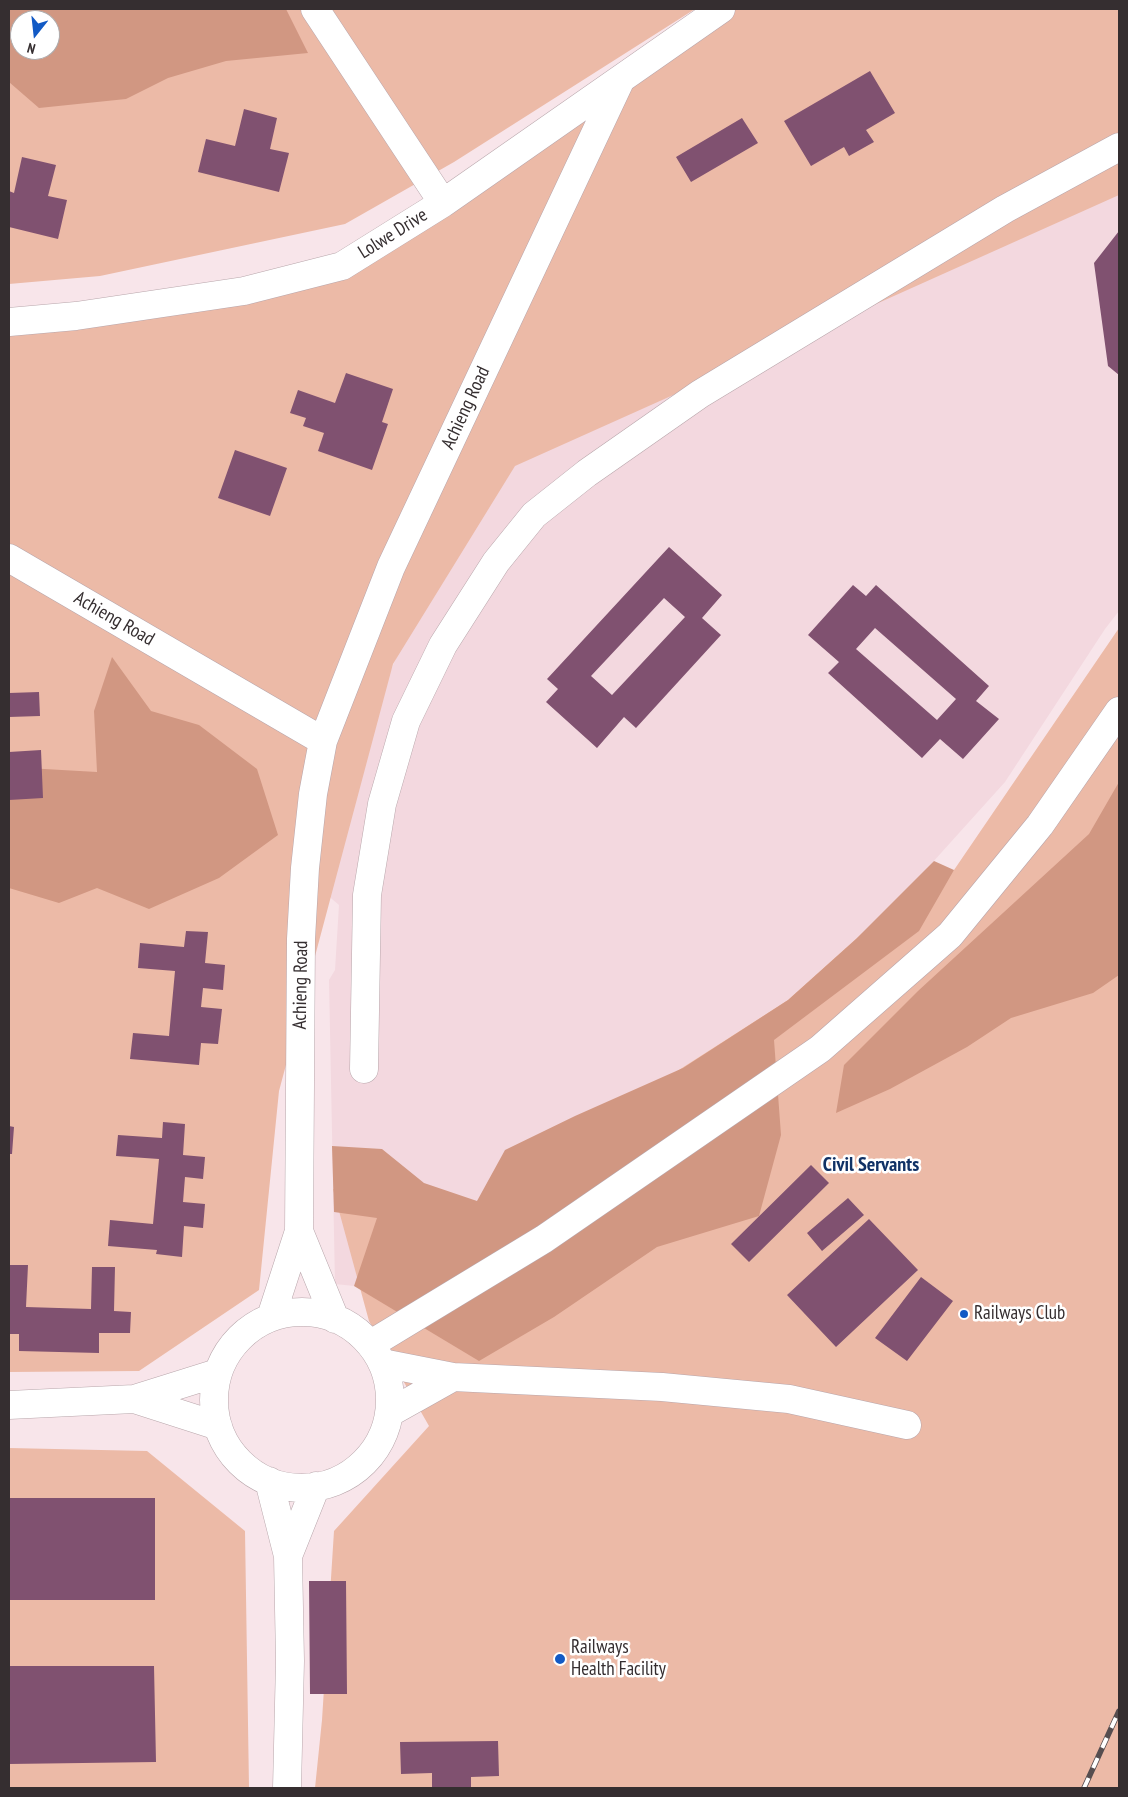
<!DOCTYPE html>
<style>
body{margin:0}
#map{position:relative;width:1128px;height:1797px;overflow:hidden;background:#f8e5ea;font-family:"PT Sans Narrow",sans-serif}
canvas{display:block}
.frame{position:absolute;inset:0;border:10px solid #352e30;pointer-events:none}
.north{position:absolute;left:10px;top:10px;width:50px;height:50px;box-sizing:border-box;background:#fff;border:1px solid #aeabac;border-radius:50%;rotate:196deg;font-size:14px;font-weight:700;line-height:20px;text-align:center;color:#352e30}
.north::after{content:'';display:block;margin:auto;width:18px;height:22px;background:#125ac5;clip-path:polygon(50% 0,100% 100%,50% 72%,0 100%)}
</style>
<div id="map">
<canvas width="1128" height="1797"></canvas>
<div class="frame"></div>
<div class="north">N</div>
</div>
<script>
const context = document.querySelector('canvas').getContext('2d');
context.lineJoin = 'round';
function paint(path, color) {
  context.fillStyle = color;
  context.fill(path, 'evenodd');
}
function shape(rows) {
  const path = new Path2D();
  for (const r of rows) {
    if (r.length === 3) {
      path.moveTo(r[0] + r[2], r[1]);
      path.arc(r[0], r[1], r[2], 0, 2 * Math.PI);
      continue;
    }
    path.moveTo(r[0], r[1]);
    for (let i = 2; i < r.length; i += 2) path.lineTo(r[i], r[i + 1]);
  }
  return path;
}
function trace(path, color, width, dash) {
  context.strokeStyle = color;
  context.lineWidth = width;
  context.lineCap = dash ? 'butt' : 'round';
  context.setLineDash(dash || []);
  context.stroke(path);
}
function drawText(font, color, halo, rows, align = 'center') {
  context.font = font + ' "PT Sans Narrow",sans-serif';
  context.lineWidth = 5;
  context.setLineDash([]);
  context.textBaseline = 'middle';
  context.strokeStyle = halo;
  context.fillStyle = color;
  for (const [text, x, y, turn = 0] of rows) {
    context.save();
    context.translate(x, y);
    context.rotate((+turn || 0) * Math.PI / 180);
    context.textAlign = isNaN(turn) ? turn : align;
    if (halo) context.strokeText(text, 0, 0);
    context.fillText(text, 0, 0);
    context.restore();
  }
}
const built = shape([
 [1119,99,1119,611,1105,629,1005,782,896,903,788,1000,521,1171,354,1286,335,1284,329,980,335,970,339,905,326,894,348,767,424,595,498,442]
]);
const green = shape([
 [9,9,695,9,454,162,345,224,100,276,9,284],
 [20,20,50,20,50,50,20,50],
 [720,9,1119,9,1119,195,515,466,393,664,279,1091,259,1290,139,1371,9,1372,9,327,345,278],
 [1119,628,1119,1788,315,1788,322,1720,334,1531,429,1426,369,1321,333,1189,477,1201,521,1171,788,1000,896,903,954,870],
 [9,1448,147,1451,245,1531,249,1788,9,1788]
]);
const forest = shape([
 [9,9,286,9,308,53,226,61,168,78,126,99,39,108,9,82],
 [20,20,50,20,50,50,20,50],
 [112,657,151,711,199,725,257,769,278,835,219,878,149,909,97,888,59,903,9,888,9,767,97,772,94,711],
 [1119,782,1119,975,1093,993,1011,1018,967,1047,890,1089,836,1113,844,1065,918,991,1089,834],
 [934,861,954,870,919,931,774,1040,781,1135,759,1216,657,1247,554,1317,479,1361,354,1286,377,1218,334,1212,332,1146,382,1149,424,1183,477,1201,505,1150,575,1116,683,1068,788,1000,856,939]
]);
const building = shape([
 [870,71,895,113,866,130,874,142,849,156,844,147,811,166,784,121],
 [244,109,277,118,270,149,289,153,279,192,198,172,206,139,235,146],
 [742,118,758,143,691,182,676,157],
 [22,157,56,165,48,196,67,200,58,239,9,227,9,191,14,193],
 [1119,231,1119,375,1108,366,1094,263],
 [346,373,393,389,382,422,388,424,372,470,318,451,324,433,303,426,306,418,290,413,298,390,335,403],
 [235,450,287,468,270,516,218,498],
 [669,547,722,595,702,618,721,635,636,728,624,717,597,748,546,702,558,689,547,679],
 [664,598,685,617,612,695,591,676],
 [853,585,866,596,876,585,989,686,976,701,999,719,963,759,940,739,922,758,828,673,839,662,808,635],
 [875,628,956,699,937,720,856,649],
 [39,692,40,716,9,717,9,693],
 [41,750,43,798,9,800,9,752],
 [186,931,208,932,205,963,225,965,223,990,203,988,201,1007,222,1009,218,1044,201,1043,199,1065,130,1059,133,1033,169,1036,175,971,138,968,140,943,184,947],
 [163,1122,185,1124,183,1155,205,1157,203,1179,185,1177,183,1202,205,1204,203,1228,184,1226,182,1257,156,1254,157,1250,108,1246,110,1220,153,1224,159,1159,116,1156,118,1135,162,1138],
 [9,1126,14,1127,12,1154,9,1154],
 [811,1165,829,1183,749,1262,731,1244],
 [848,1198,864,1215,822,1251,807,1233],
 [869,1219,918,1270,836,1347,787,1295],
 [9,1265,28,1265,26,1307,91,1309,92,1267,115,1267,114,1311,131,1312,130,1333,99,1333,99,1353,19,1351,19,1334,9,1334],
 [921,1277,953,1301,907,1361,875,1338],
 [9,1498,155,1498,155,1600,9,1600],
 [309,1581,346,1581,347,1694,310,1694],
 [9,1666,154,1666,156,1762,9,1764],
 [498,1741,499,1776,471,1777,471,1788,432,1788,432,1773,401,1774,400,1742]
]);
const minor = shape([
 [315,9,443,203],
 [9,322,76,316,244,291,342,266,443,203,721,9],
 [9,558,323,741],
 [364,1069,367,895,382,804,406,721,443,645,496,562,534,515,587,473,700,394,1005,209,1119,147],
 [299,1231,335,1319],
 [302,1400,88],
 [271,1317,299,1231,301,939,305,868,313,794,323,741,391,567,620,81],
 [371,1344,544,1239,820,1049,950,935,1040,825,1119,711],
 [382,1363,453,1377,662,1387,789,1399,907,1425],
 [134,1399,218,1426],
 [9,1405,134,1399,217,1373],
 [389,1413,453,1377],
 [269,1481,288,1556,290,1661,287,1788],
 [288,1556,316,1486]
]);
const rail = shape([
 [1084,1788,1119,1711]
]);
const markers = [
 [964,1314,5,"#125ac5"],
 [560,1659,6,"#125ac5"]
];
const streetNames = [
 ["Lolwe Drive",393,234,-32],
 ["Achieng Road",466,408,-65],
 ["Achieng Road",114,619,30],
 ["Achieng Road",301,985,-89]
];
const poiNames = [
 ["Railways Club",974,1314],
 ["Railways",571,1648],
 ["Health Facility",571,1670]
];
const neighbourhoodNames = [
 ["Civil Servants",871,1165]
];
paint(built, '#f3d8df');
paint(green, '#ecbaa7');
paint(forest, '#d19782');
paint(building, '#805170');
trace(minor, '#b8a6ab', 29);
trace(minor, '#fff', 28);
trace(rail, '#564d4f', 5.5);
trace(rail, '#fff', 4, [11]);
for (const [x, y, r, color] of markers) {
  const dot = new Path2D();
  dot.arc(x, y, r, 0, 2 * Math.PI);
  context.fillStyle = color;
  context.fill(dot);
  trace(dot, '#fff', 2);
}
drawText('19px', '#352e30', '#fff', streetNames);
drawText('19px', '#352e30', '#fff', poiNames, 'left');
drawText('bold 20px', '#103165', '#fff', neighbourhoodNames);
</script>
